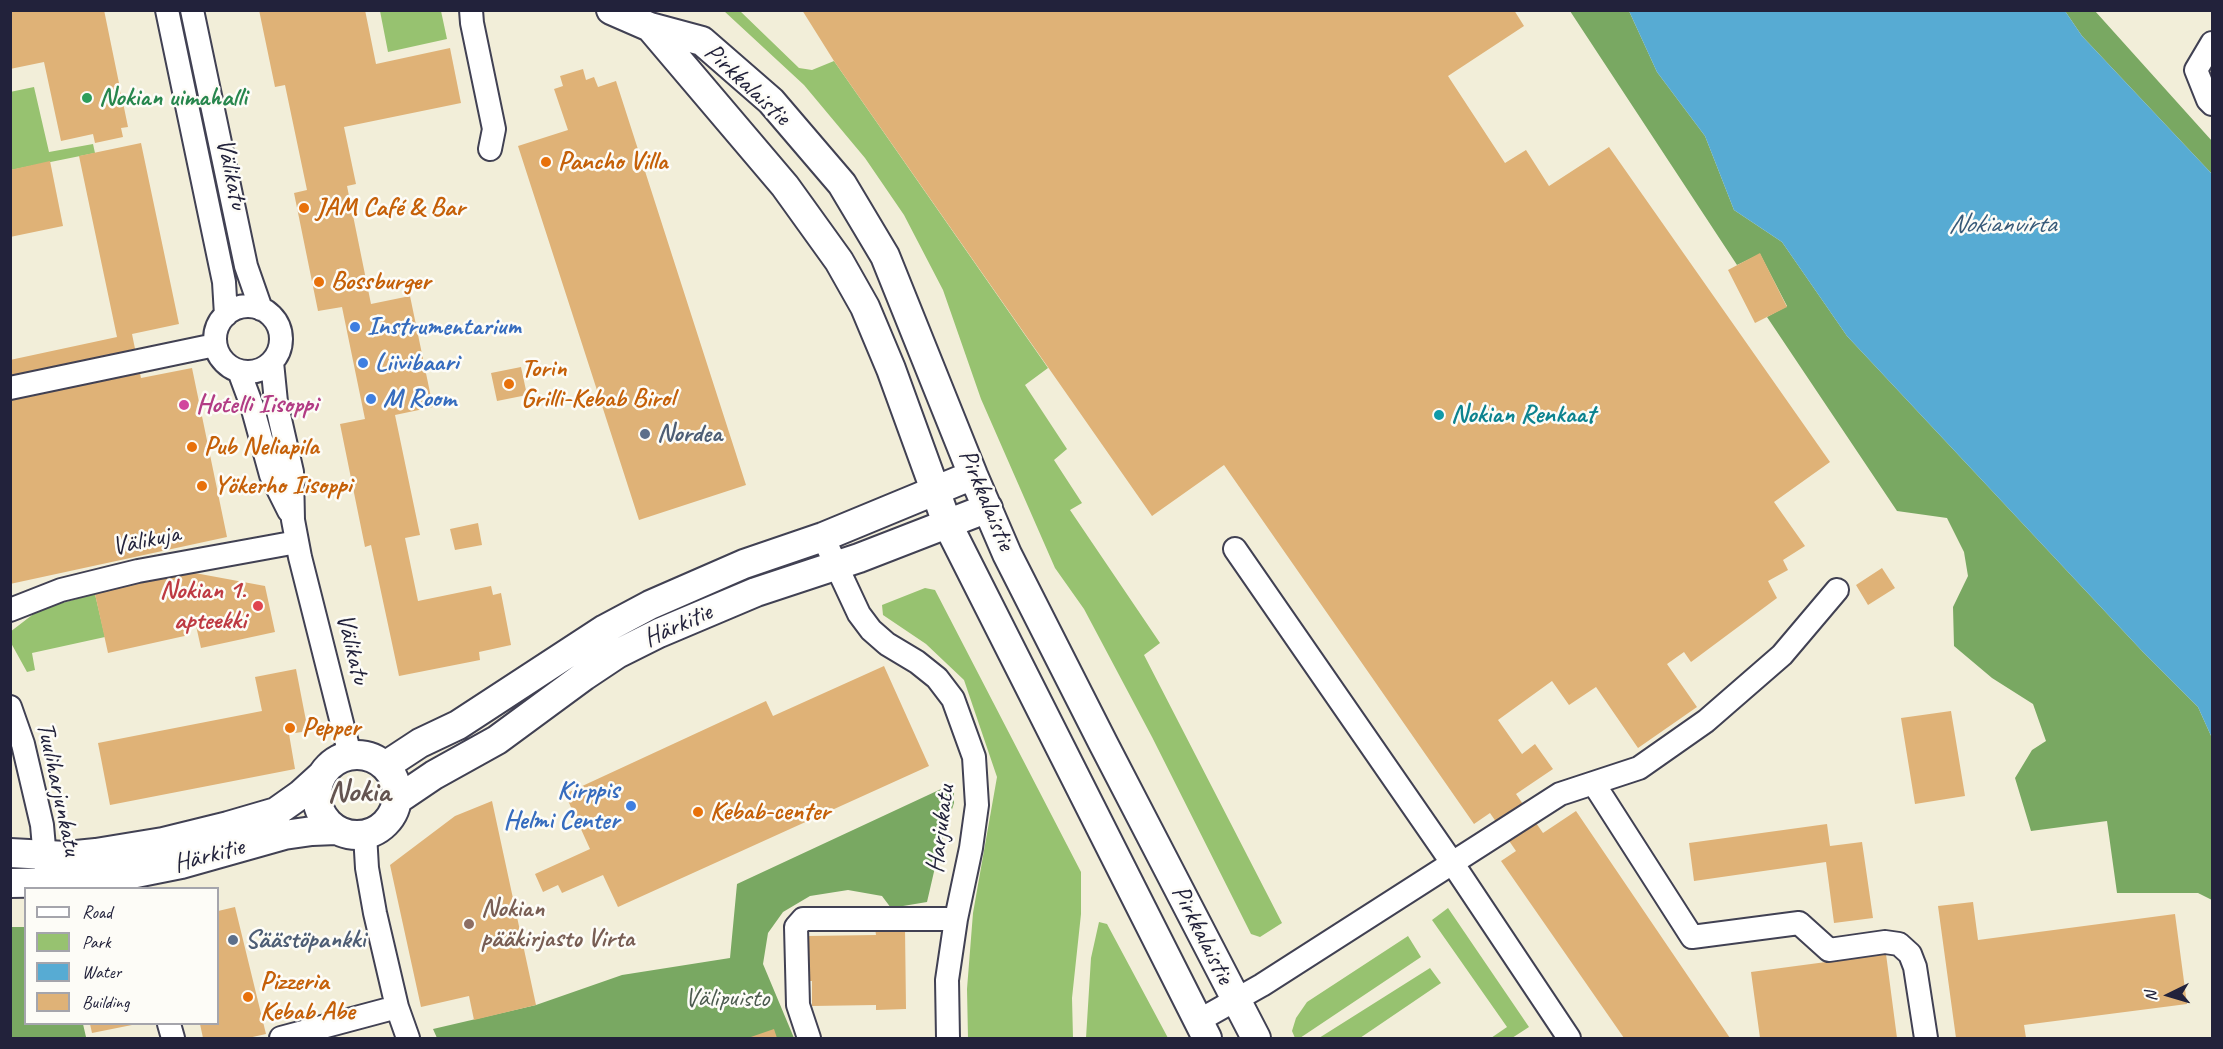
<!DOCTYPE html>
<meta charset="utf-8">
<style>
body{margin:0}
#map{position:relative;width:2223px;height:1049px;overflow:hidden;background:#f2eed9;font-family:Caveat,sans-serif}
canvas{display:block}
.frame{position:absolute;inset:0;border:12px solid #22223b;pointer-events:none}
.legend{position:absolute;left:24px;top:887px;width:195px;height:138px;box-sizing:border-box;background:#fdfcf7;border:2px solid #a5a5ac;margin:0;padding:8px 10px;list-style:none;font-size:18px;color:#22223b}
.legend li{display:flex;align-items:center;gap:12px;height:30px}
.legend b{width:30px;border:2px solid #a5a5ac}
.north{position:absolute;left:2139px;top:965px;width:60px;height:60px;-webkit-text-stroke:4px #fdfcf7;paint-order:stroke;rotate:265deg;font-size:16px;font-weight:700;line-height:24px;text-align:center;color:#22223b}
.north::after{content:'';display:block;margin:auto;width:21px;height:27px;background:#22223b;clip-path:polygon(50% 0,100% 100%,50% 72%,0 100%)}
</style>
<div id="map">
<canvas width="2223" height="1049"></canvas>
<div class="frame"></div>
<ul class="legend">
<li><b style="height:8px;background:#fff"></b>Road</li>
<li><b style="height:16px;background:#97c270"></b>Park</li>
<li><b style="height:16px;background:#57abd3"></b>Water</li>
<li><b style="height:16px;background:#dfb277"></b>Building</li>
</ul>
<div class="north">N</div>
</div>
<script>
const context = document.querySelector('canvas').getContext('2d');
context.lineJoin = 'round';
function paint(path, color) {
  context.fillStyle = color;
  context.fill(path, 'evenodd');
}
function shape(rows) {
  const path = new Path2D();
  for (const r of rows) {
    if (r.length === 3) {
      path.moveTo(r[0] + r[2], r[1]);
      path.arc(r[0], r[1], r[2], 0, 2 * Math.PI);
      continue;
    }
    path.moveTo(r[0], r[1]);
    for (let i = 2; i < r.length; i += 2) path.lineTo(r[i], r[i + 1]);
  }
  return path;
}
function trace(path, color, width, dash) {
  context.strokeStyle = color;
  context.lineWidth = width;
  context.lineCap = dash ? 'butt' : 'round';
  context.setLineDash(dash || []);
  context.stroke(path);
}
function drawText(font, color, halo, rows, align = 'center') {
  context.font = font + ' Caveat,sans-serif';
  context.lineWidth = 5;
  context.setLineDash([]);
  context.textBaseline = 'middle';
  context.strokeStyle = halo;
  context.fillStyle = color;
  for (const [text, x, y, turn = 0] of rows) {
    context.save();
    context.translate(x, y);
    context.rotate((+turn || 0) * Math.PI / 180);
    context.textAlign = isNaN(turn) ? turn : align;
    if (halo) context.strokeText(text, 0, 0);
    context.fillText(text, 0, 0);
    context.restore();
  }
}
const green = shape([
 [380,11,441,11,447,39,388,52],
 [724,11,740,11,799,68,812,70,834,61,1048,368,1025,385,1067,449,1054,460,1082,503,1070,510,1160,643,1144,655,1282,923,1260,937,1251,934,1152,737,1084,609,1055,568,981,399,943,290,904,215,865,158,804,85],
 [34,87,49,152,93,144,95,153,11,170,10,92],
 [925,588,935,590,1081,872,1081,914,1072,998,1073,1038,968,1038,967,989,973,913,997,777,964,680,926,644,883,615,882,605],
 [95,594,105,637,32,653,35,670,27,672,11,643,10,632,40,609],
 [1448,908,1529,1027,1512,1038,1491,1038,1507,1027,1432,920],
 [1099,922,1107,924,1168,1038,1086,1038,1091,958],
 [1408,936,1421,957,1300,1038,1295,1038,1292,1031,1296,1018,1307,1002],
 [1430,968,1441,983,1360,1038,1319,1038]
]);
const forest = shape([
 [1570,11,1629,11,1657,72,1705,136,1734,210,1782,242,1847,336,2143,652,2198,707,2212,738,2212,900,2198,893,2117,893,2107,821,2031,831,2015,778,2032,750,2046,741,2033,704,1992,678,1954,646,1953,607,1968,576,1964,552,1947,518,1897,511,1767,317,1787,306,1760,254,1737,265],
 [2065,11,2095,11,2212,141,2212,174,2082,36],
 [954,783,954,803,939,850,927,902,891,908,882,896,848,890,810,896,783,912,768,933,763,964,794,1038,437,1038,433,1029,536,1005,622,975,730,958,737,884],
 [10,927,25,927,26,1024,83,1024,86,1037,77,1038,11,1038]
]);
const water = shape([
 [1629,11,2065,11,2082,36,2212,174,2212,738,2198,707,2143,652,1847,336,1782,242,1734,210,1705,136,1657,72]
]);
const building = shape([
 [10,10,104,10,128,127,121,128,123,137,95,143,93,134,61,141,44,62,10,69],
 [259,10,365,10,376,64,450,48,461,103,344,127,356,184,347,186,371,304,410,296,433,407,395,415,420,535,405,538,418,601,491,586,493,595,501,593,511,645,479,652,480,660,399,676,371,545,365,547,340,424,365,419,342,307,318,311,294,193,307,190,285,85,275,87],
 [802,10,1514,10,1524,26,1448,76,1505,163,1526,150,1549,186,1609,147,1830,462,1774,502,1805,546,1783,560,1788,570,1768,581,1777,598,1691,662,1684,652,1667,664,1697,707,1638,748,1596,687,1569,705,1552,681,1498,720,1522,754,1535,744,1553,769,1516,794,1543,833,1576,811,1730,1038,1624,1038,1501,861,1516,851,1490,813,1474,824,1224,465,1152,516,834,61],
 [583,69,586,80,594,77,598,87,616,81,746,485,639,520,518,146,568,130,554,89,563,86,560,76],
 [141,143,179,324,132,334,141,378,192,368,227,537,10,584,10,360,117,337,79,156],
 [50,161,63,226,10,237,10,170],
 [1760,253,1787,307,1755,323,1728,270],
 [521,367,527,395,497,401,491,373],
 [478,523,482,545,455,550,450,529],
 [1882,568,1895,588,1868,605,1856,585],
 [184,571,265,586,275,632,201,648,195,621,186,623,189,635,108,653,95,594],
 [884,666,929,766,618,907,603,875,562,893,558,885,543,892,535,874,590,849,565,794,766,701,773,716],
 [296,669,308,731,289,734,295,769,110,805,98,743,262,711,255,677],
 [1951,711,1965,796,1915,804,1901,718],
 [492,801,536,1005,474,1020,469,996,421,1007,390,865,455,816],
 [1827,824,1830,846,1862,842,1873,918,1834,923,1826,862,1694,881,1689,843],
 [1973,902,1978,940,2175,914,2187,1004,2024,1025,2026,1038,1956,1038,1938,906],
 [235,907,266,1034,248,1038,203,1038,200,1024,218,1024,218,911],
 [875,928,905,928,906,1009,876,1010,876,1005,812,1006,812,981,809,981,808,936,876,935],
 [1886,954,1897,1038,1760,1038,1751,972],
 [90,1024,132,1024,132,1025,92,1033],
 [774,1029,777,1038,748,1038]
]);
const minor = shape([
 [167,10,224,282,226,315],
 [192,10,246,266,261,309],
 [471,10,472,23,494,129,490,149],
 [2212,43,2196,70,2208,100,2212,104],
 [248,339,33],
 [272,362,276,402,292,472,293,520,300,557,350,755],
 [239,371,252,406,271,475,289,511],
 [10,388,215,345],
 [823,537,859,614,871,630,887,644,917,662,937,678,953,699,974,757,977,805,971,848,956,919,947,980,948,1038],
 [1235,549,1453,864,1569,1038],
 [10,610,61,590,138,571,297,542],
 [10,707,23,744,42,825,46,870],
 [1594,784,1692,937,1799,923,1829,950,1885,942,1899,944,1910,954,1915,967,1926,1038],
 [365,834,367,868,375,913,397,1007,408,1038],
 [1198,1021,1262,985,1560,794,1639,768,1706,721,1782,655,1837,590],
 [169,1024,173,1038],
 [281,1038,397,1007],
 [809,1038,798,1005,796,927,803,919,956,919]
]);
const major = shape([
 [611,10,650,27,702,41,771,101,842,184,885,256,973,475,1007,554,1103,743,1256,1038],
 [650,27,785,186,839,261,865,307,891,369,947,523,1207,1038],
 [357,795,40],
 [385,766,420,743,458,725,605,629,650,605,744,564,823,537,973,475],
 [397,800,434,775,497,740,584,676,617,654,659,633,756,592,859,558,988,508],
 [10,853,66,856,96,853,163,842,228,826,276,812,300,795,322,775],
 [10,883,77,882,126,875,181,864,284,835,312,831,336,830]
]);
const markers = [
 [87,98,6,"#2e9e5b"],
 [546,162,6,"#e8710a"],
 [304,208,6,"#e8710a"],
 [319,282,6,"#e8710a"],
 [355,327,6,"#3f7fe0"],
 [363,363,6,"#3f7fe0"],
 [509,384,6,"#e8710a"],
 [371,399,6,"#3f7fe0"],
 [184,405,6,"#d1479c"],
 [1439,415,6,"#0f9aa8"],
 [645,434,6,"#5c6f8a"],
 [192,447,6,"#e8710a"],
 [202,486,6,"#e8710a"],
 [258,606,6,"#e0444e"],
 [290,728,6,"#e8710a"],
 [631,806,6,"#3f7fe0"],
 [698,812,6,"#e8710a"],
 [469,924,6,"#8d6e63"],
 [233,940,6,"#5c6f8a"],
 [248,997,6,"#e8710a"]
];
const streetNames = [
 ["Pirkkalaistie",747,85,43],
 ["Välikatu",231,174,78],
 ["Pirkkalaistie",986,500,67],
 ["Välikuja",146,541,-12],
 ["Härkitie",678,626,-24],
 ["Välikatu",352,649,76],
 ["Tuuliharjunkatu",58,789,78],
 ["Harjukatu",941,829,-83],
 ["Härkitie",209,856,-15],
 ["Pirkkalaistie",1202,935,63]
];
const leisureNames = [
 ["Nokian uimahalli",99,98]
];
const foodNames = [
 ["Pancho Villa",558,162],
 ["JAM Café & Bar",316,208],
 ["Bossburger",331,282],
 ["Torin",521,369],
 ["Grilli-Kebab Birol",521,399],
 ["Pub Neliapila",204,447],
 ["Yökerho Iisoppi",214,486],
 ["Pepper",302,728],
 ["Kebab-center",710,812],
 ["Pizzeria",260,982],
 ["Kebab Abe",260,1012]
];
const shopNames = [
 ["Instrumentarium",367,327],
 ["Liivibaari",375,363],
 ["M Room",383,399],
 ["Kirppis",619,791,"right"],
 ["Helmi Center",619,821,"right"]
];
const hotelNames = [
 ["Hotelli Iisoppi",196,405]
];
const cultureNames = [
 ["Nokian Renkaat",1451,415]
];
const serviceNames = [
 ["Nordea",657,434],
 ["Säästöpankki",245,940]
];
const healthNames = [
 ["Nokian 1.",246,591],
 ["apteekki",246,621]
];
const educationNames = [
 ["Nokian",481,909],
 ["pääkirjasto Virta",481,939]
];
const parkNames = [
 ["Välipuisto",727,999]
];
const waterNames = [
 ["Nokianvirta",2002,225]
];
const districtNames = [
 ["Nokia",359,793]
];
paint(green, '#97c270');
paint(forest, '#79a862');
paint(water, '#57abd3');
paint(building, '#dfb277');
trace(minor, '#414153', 26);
trace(major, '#414153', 32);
trace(minor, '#fff', 22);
trace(major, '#fff', 28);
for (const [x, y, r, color] of markers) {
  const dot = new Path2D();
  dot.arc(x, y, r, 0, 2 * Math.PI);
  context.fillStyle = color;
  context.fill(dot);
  trace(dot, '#fdfcf7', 2);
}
drawText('26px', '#22223b', '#fdfcf7', streetNames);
drawText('bold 26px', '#27864d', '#fdfcf7', leisureNames, 'left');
drawText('bold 26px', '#c56008', '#fdfcf7', foodNames, 'left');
drawText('bold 26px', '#366cbe', '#fdfcf7', shopNames, 'left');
drawText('bold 26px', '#b23c85', '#fdfcf7', hotelNames, 'left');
drawText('bold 26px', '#0d838f', '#fdfcf7', cultureNames, 'left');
drawText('bold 26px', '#4e5e75', '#fdfcf7', serviceNames, 'left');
drawText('bold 26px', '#be3a42', '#fdfcf7', healthNames, 'right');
drawText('bold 26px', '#785e54', '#fdfcf7', educationNames, 'left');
drawText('26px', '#4b5a4e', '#fdfcf7', parkNames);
drawText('italic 27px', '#375978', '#fdfcf7', waterNames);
drawText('bold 32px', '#645450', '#fdfcf7', districtNames);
</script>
